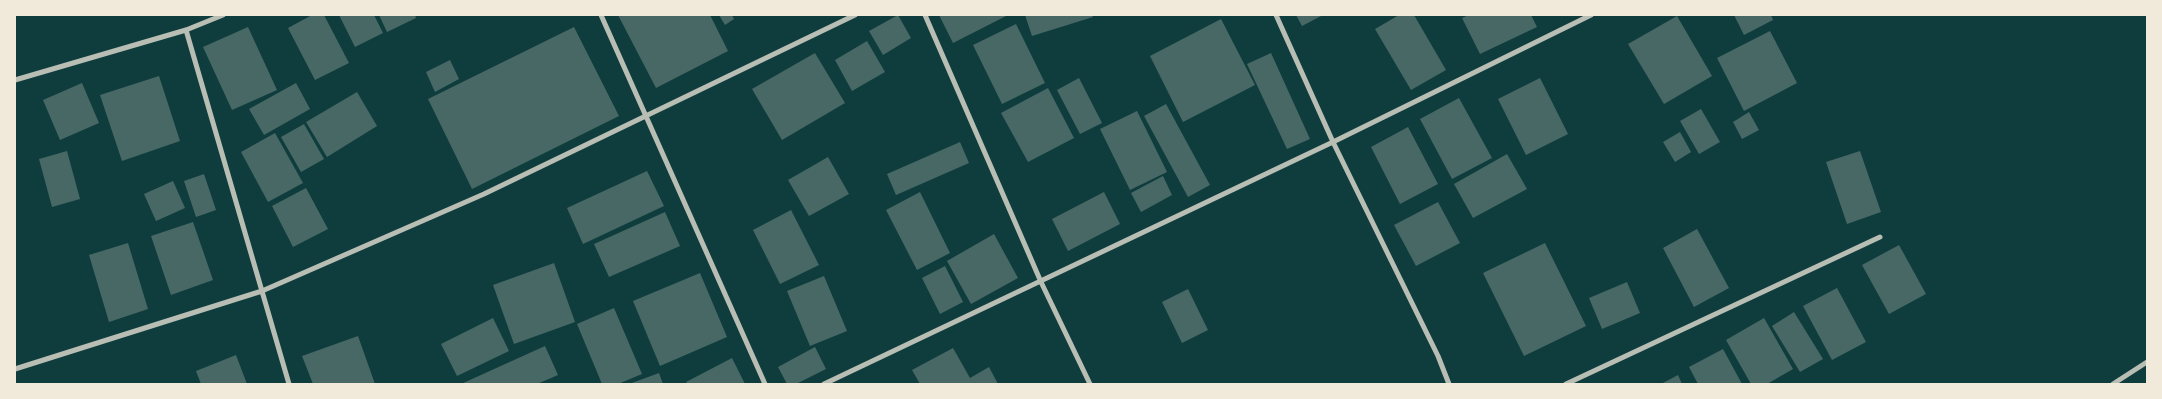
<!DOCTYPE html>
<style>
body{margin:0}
#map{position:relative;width:2162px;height:399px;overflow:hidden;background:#0f3d3e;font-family:Arial,sans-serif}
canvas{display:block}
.frame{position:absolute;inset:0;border:16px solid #f1e9da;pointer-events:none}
</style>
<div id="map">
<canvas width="2162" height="399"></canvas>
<div class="frame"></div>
</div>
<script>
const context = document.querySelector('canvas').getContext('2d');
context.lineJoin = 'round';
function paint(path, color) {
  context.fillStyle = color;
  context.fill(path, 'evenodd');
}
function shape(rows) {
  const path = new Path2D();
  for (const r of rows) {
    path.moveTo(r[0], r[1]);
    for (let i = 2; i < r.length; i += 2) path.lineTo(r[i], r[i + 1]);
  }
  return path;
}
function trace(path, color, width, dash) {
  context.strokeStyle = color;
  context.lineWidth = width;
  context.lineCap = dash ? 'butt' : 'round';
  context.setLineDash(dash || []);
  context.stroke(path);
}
const building = shape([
 [312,15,324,15,349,63,315,80,288,28],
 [339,15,374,15,383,33,355,47],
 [379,15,415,15,416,18,387,32],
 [618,15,710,15,728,51,656,88],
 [719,15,732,15,734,19,725,25],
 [898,15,911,38,883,55,869,31],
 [939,15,1008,15,953,43],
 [1025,15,1092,15,1093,17,1032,36],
 [1296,15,1323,15,1302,26],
 [1399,15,1414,15,1446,70,1411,90,1375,29],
 [1469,15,1531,15,1537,27,1480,54,1462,18],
 [1734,15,1771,15,1773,20,1744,35],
 [1677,16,1712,76,1664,104,1628,44],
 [1221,19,1255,85,1183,122,1150,56],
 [1016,24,1045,83,1002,104,973,45],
 [248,27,277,90,232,110,203,47],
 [574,27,619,116,472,189,428,99],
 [1770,31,1797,83,1744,111,1717,58],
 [867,41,885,72,852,91,835,60],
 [815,53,845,103,782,140,752,89],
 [1271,53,1310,139,1287,149,1247,64],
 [450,60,459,79,435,92,426,72],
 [159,76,180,141,122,161,100,95],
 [1079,78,1102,123,1080,134,1057,90],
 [1540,78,1568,134,1526,155,1498,99],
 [82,83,99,123,60,140,43,100],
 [296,83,310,109,264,135,249,109],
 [1048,88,1074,138,1028,162,1001,113],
 [357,92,377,126,327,157,306,122],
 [1459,98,1492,158,1452,179,1420,119],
 [1166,104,1210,185,1188,197,1144,116],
 [1701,109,1720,142,1699,154,1680,121],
 [1137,111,1167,172,1130,190,1100,129],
 [1749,112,1759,130,1742,139,1733,122],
 [304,124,324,159,301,172,281,137],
 [1408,127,1438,184,1400,204,1371,147],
 [1680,132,1691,152,1675,162,1663,142],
 [275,133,303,183,268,202,241,152],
 [960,142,969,163,896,195,887,174],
 [67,151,80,199,52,207,39,159],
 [1860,151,1881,212,1847,224,1826,162],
 [1507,154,1527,189,1473,218,1454,184],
 [828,157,849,194,809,216,788,180],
 [647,171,664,206,583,244,567,208],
 [204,174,216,210,196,217,184,181],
 [1163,176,1172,195,1141,212,1131,193],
 [173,181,185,208,156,221,144,194],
 [306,188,328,229,293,247,272,206],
 [920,192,950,253,917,270,886,210],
 [1104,192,1120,224,1068,251,1052,219],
 [1438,202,1460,243,1416,266,1394,225],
 [791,210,819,265,780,284,753,230],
 [665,212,680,246,609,277,594,244],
 [193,222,213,280,171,295,151,236],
 [1697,229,1729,288,1694,307,1663,248],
 [994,234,1018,278,971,304,947,261],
 [128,243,148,309,109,322,89,255],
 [1545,243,1586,326,1524,356,1483,273],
 [1899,245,1926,294,1889,314,1862,265],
 [554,263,575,322,514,344,493,285],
 [945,266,963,302,940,314,922,278],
 [700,273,727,337,660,366,633,301],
 [824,276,847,331,810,346,787,291],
 [1627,282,1640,313,1602,329,1589,298],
 [1837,288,1866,342,1832,360,1803,306],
 [1188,289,1208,330,1182,343,1162,302],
 [614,308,642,374,618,384,602,384,577,324],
 [1794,312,1823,359,1800,372,1772,326],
 [493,318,509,351,457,376,441,344],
 [1764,318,1793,369,1767,384,1751,384,1726,340],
 [358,336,375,384,313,384,302,356],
 [545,346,558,375,537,384,461,384],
 [815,347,826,369,796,384,787,384,778,367],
 [953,348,970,378,989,367,998,384,920,384,912,370],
 [1723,349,1742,384,1698,384,1689,367],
 [236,355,247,384,201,384,196,371],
 [732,358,745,384,688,384,686,382],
 [659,373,663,384,629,384],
 [1678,375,1682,384,1661,384]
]);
const minor = shape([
 [601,15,765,384],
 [925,15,1041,282,1090,384],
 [1276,15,1333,142,1438,356,1449,384],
 [186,30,289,384],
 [15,80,186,30,223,15],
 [15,369,262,291,484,194,855,15],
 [824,384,1333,142,1591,15],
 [1566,384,1880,237],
 [2113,384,2147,362]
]);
paint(building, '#486865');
trace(minor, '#b8beb3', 5);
</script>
